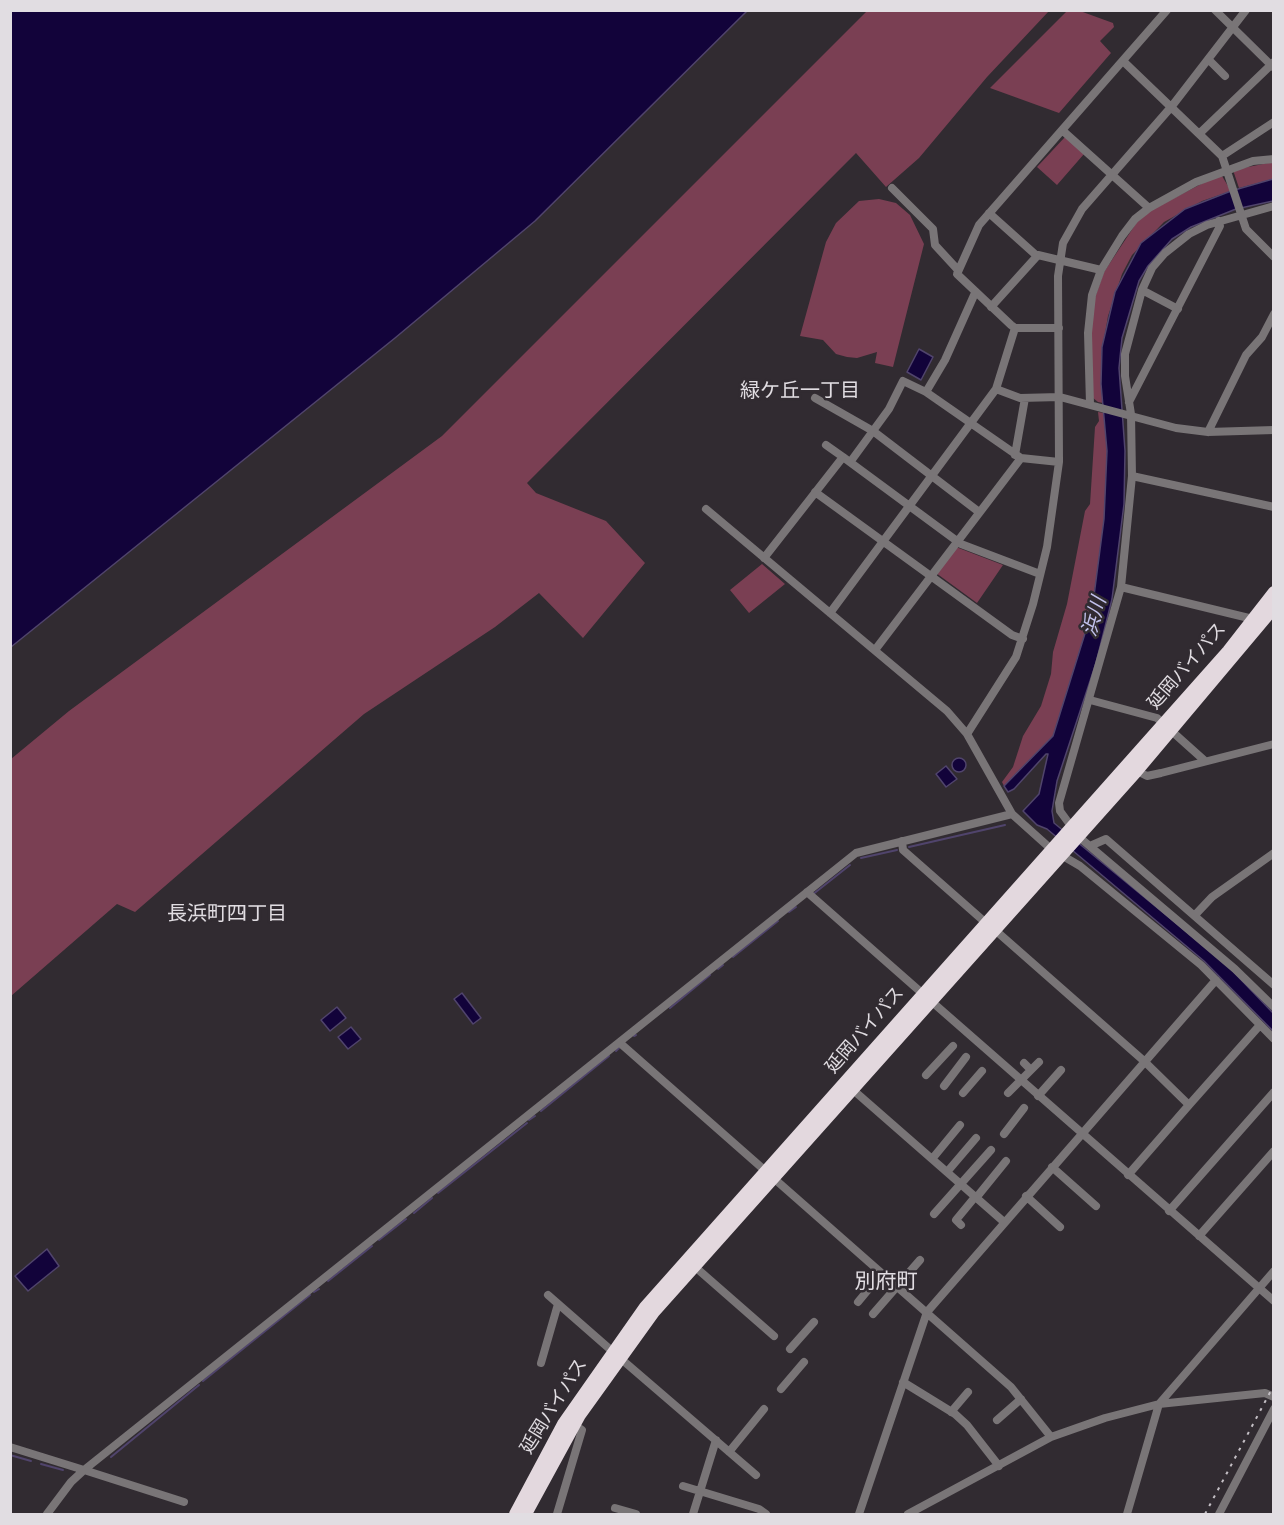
<!DOCTYPE html>
<meta charset="utf-8">
<style>
body{margin:0}
#map{position:relative;width:1284px;height:1525px;overflow:hidden;background:#312b31;font-family:"Source Sans 3",sans-serif}
canvas{display:block}
.frame{position:absolute;inset:0;border:12px solid #e1dde2;pointer-events:none}
</style>
<div id="map">
<canvas width="1284" height="1525"></canvas>
<div class="frame"></div>
</div>
<script>
const context = document.querySelector('canvas').getContext('2d');
context.lineJoin = 'round';
function paint(path, color) {
  context.fillStyle = color;
  context.fill(path, 'evenodd');
}
function shape(rows) {
  const path = new Path2D();
  for (const r of rows) {
    if (r.length === 3) {
      path.moveTo(r[0] + r[2], r[1]);
      path.arc(r[0], r[1], r[2], 0, 2 * Math.PI);
      continue;
    }
    path.moveTo(r[0], r[1]);
    for (let i = 2; i < r.length; i += 2) path.lineTo(r[i], r[i + 1]);
  }
  return path;
}
function trace(path, color, width, dash) {
  context.strokeStyle = color;
  context.lineWidth = width;
  context.lineCap = dash ? 'butt' : 'round';
  context.setLineDash(dash || []);
  context.stroke(path);
}
function drawText(font, color, halo, rows, align = 'center') {
  context.font = font + ' "Source Sans 3","Noto Sans JP",sans-serif';
  context.lineWidth = 5;
  context.setLineDash([]);
  context.textBaseline = 'middle';
  context.strokeStyle = halo;
  context.fillStyle = color;
  for (const [text, x, y, turn = 0] of rows) {
    context.save();
    context.translate(x, y);
    context.rotate((+turn || 0) * Math.PI / 180);
    context.textAlign = isNaN(turn) ? turn : align;
    if (halo) context.strokeText(text, 0, 0);
    context.fillText(text, 0, 0);
    context.restore();
  }
}
const green = shape([
 [867,11,1049,11,987,77,919,158,886,187,856,153,527,483,536,493,606,521,645,563,583,638,539,593,495,627,364,714,135,912,117,904,11,996,11,759,69,711,442,436],
 [1067,11,1080,11,1113,23,1114,27,1100,41,1111,53,1059,113,990,88],
 [1065,137,1084,154,1057,185,1037,167],
 [1273,162,1273,179,1239,188,1233,170],
 [1222,176,1231,191,1202,201,1164,222,1132,255,1122,274,1108,316,1101,357,1103,403,1098,402,1093,398,1091,333,1094,300,1104,272,1137,222,1151,210,1207,181],
 [879,199,896,203,910,215,924,244,893,367,875,363,877,352,857,358,847,357,836,354,823,340,800,336,826,242,836,223,859,201],
 [1098,412,1104,413,1105,419,1107,451,1106,507,1096,582,1083,643,1053,736,1004,786,1002,782,1013,767,1023,736,1041,706,1051,674,1053,652,1067,604,1085,511,1090,504,1095,427,1099,421],
 [956,547,1003,565,977,603,936,573],
 [762,564,785,584,749,613,730,590]
]);
const water = shape([
 [11,10,747,10,747,11,535,221,395,338,11,647,11,10],
 [1273,179,1273,201,1236,209,1191,227,1172,239,1148,266,1139,281,1122,338,1119,368,1125,451,1124,504,1112,599,1096,663,1057,781,1052,811,1054,823,1227,965,1273,1013,1273,1031,1204,961,1047,829,1037,825,1023,811,1039,794,1048,754,1046,754,1014,789,1008,792,1004,786,1053,736,1092,611,1104,519,1107,451,1101,384,1102,347,1115,292,1141,243,1185,209,1231,191,1273,179],
 [919,349,933,357,921,380,907,372,919,349],
 [959,765,7],
 [946,766,957,779,946,787,936,774,946,766],
 [462,993,481,1018,473,1024,454,999,462,993],
 [337,1007,346,1018,330,1031,321,1020,337,1007],
 [351,1027,361,1039,348,1049,338,1037,351,1027],
 [47,1249,59,1266,28,1291,15,1276,47,1249]
]);
const stream = shape([
 [909,847,1005,825],
 [861,858,897,850],
 [812,895,850,865],
 [789,912,796,907],
 [733,957,778,921],
 [718,969,723,965],
 [670,1008,710,975],
 [634,1036,636,1035],
 [616,1051,619,1048],
 [541,1111,609,1056],
 [529,1120,535,1116],
 [438,1193,527,1123],
 [414,1213,432,1198],
 [379,1240,406,1219],
 [328,1281,372,1246],
 [314,1292,319,1289],
 [203,1381,310,1295],
 [10,1455,31,1461],
 [111,1457,199,1385],
 [41,1464,63,1470]
]);
const minor = shape([
 [1215,10,1273,67],
 [1208,59,1225,76],
 [1123,61,1222,156,1246,229,1274,257],
 [1062,130,1149,208],
 [1200,133,1274,62],
 [1222,156,1274,122],
 [892,188,933,229,935,245,958,270],
 [1274,206,1207,225,1189,234,1165,253,1152,268,1142,290,1125,354,1125,376,1131,414,1132,476,1121,587,1059,803,1060,811,1079,837,1235,969,1274,1007],
 [989,213,1037,256],
 [1142,290,1178,309],
 [991,307,1038,255,1101,270],
 [1059,328,1015,328,1011,325,957,274,979,225,1167,10],
 [996,389,1015,328],
 [926,392,945,360,975,293],
 [815,398,873,431,979,512],
 [1129,402,1220,226,1219,221],
 [1090,404,1088,333,1092,295,1101,270,1122,236,1135,219,1149,208,1196,182,1253,161,1274,159],
 [1208,432,1246,355,1262,337,1274,314],
 [826,445,843,457],
 [1015,455,1025,398],
 [851,461,889,409,903,381,926,392,1021,458,1059,462],
 [1132,476,1274,507],
 [815,492,1012,635,1023,639],
 [706,509,947,711,967,734,1012,814,1051,849,1080,866,1201,965,1274,1039],
 [764,558,843,457,961,544,1040,574],
 [1121,587,1253,619],
 [830,613,996,389,1020,398,1060,397,1176,428,1208,432,1274,430],
 [875,650,1021,458],
 [1090,700,1157,718,1205,761],
 [967,734,1016,657,1033,604,1047,547,1059,462,1058,276,1063,243,1082,209,1172,106,1246,10],
 [1137,771,1147,776,1161,773,1274,744],
 [902,841,903,850,986,923],
 [1090,846,1106,839,1274,985],
 [807,892,923,994],
 [1195,915,1212,897,1274,853],
 [995,930,1144,1061,1189,1105,1128,1175],
 [931,1001,1274,1301],
 [620,1043,1011,1387,1051,1437],
 [1024,1063,1031,1070],
 [926,1075,953,1046],
 [944,1086,966,1057],
 [852,1089,1004,1222],
 [963,1093,982,1071],
 [1008,1093,1039,1062],
 [1038,1096,1061,1070],
 [1189,1105,1260,1025],
 [1004,1134,1024,1108],
 [932,1159,960,1125],
 [1052,1167,1096,1206],
 [947,1172,976,1138],
 [1026,1196,1060,1227],
 [976,1198,1006,1161],
 [1169,1211,1274,1092],
 [934,1214,991,1150],
 [961,1225,956,1220,975,1197],
 [1199,1236,1274,1151],
 [694,1266,774,1336],
 [548,1295,612,1351],
 [858,1302,882,1273],
 [873,1314,920,1260],
 [790,1349,814,1322],
 [620,1358,756,1475],
 [541,1363,558,1304],
 [903,1382,955,1414,967,1425,999,1466],
 [781,1389,804,1362],
 [951,1412,968,1392],
 [997,1420,1021,1399],
 [10,1447,84,1470,856,853,1012,814],
 [729,1452,764,1409],
 [683,1486,759,1509,766,1514],
 [615,1508,636,1514],
 [47,1514,71,1482,84,1470,184,1502],
 [557,1514,582,1430,572,1423],
 [693,1514,716,1440],
 [859,1514,927,1312,1216,980],
 [908,1514,1051,1437,1105,1418,1159,1404,1265,1393,1274,1397],
 [1127,1514,1159,1404,1274,1271],
 [1219,1514,1274,1409]
]);
const highway = shape([
 [515,1514,563,1424,645,1307,1228,651,1274,592],
 [526,1514,580,1415,654,1312,1137,771,1274,608]
]);
const rail = shape([
 [1205,1514,1274,1385]
]);
const streetNames = [
 ["延岡バイパス",1188,667,-49],
 ["延岡バイパス",866,1031,-49],
 ["延岡バイパス",555,1407,-58]
];
const neighbourhoodNames = [
 ["緑ケ丘一丁目",800,393],
 ["長浜町四丁目",227,916]
];
const waterNames = [
 ["浜川",1096,617,-74]
];
const quarterNames = [
 ["別府町",886,1283]
];
paint(green, '#7a3f53');
paint(water, '#12033a');
trace(water, '#50446c', 1.5);
trace(stream, '#50446c', 2);
trace(minor, '#797577', 8);
trace(highway, '#e3d8de', 12);
trace(rail, '#c4bfc5', 2, [3, 6]);
drawText('18px', '#e1dde2', '#312b31', streetNames);
drawText('20px', '#e1dde2', '#312b31', neighbourhoodNames);
drawText('italic 20px', '#c2c2ed', '#312b31', waterNames);
drawText('21px', '#e1dde2', '#312b31', quarterNames);
</script>
